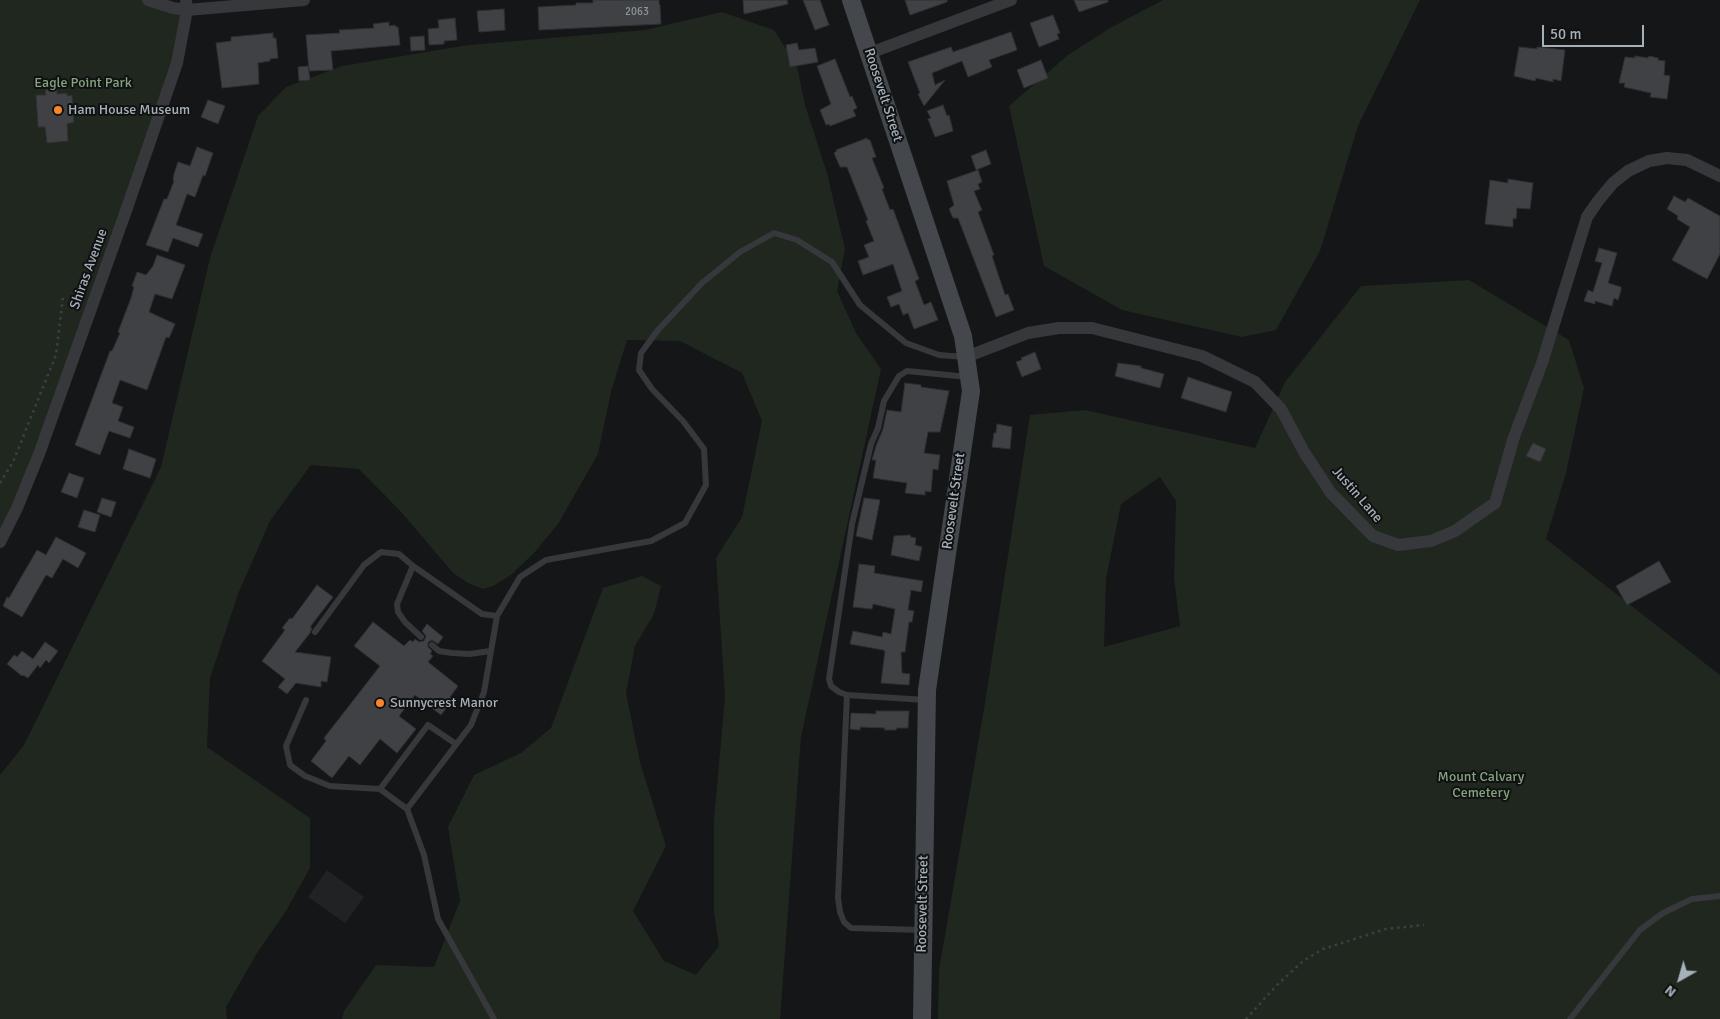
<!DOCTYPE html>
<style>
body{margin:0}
#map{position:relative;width:1720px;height:1019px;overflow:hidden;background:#151617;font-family:Signika,sans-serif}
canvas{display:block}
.north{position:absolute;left:1655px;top:954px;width:50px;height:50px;-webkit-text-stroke:4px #101112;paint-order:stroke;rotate:218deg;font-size:14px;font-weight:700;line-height:20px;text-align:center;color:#a6b0b8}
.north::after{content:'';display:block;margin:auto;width:18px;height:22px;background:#a6b0b8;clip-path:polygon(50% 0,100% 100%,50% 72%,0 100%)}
.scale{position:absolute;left:1542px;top:25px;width:102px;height:22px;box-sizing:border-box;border:2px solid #a6b0b8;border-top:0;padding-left:6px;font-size:15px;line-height:18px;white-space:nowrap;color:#a6b0b8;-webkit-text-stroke:4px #101112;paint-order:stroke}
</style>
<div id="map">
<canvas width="1720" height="1019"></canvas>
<div class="north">N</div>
<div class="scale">50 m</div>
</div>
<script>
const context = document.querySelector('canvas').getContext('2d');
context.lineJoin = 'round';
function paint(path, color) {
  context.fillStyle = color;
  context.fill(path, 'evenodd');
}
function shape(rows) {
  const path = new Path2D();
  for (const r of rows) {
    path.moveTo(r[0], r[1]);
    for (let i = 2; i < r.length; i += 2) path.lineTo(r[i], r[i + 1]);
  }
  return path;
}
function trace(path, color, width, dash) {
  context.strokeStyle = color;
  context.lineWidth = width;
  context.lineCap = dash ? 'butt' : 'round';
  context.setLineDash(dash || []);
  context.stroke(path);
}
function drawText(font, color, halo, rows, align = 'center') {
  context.font = font + ' Signika,sans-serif';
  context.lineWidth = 4;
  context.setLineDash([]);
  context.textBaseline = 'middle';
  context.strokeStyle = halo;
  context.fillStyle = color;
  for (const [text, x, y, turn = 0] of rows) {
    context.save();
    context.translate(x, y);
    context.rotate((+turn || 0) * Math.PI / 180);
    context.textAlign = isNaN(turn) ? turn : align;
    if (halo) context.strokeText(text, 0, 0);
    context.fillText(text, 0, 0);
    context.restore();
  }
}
const built = shape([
 [327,870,364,897,345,923,308,897]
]);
const green = shape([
 [0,0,148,0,187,10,177,63,0,542],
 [1163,0,1420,0,1358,126,1320,251,1276,330,1242,337,1122,310,1044,266,1009,106,1068,55,1110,28],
 [722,12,774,30,797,66,805,105,827,173,845,249,837,291,856,333,881,369,801,737,780,1019,342,1019,344,1011,376,965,434,967,460,901,448,827,474,775,521,753,551,728,603,588,642,576,661,586,654,614,635,646,626,693,640,762,666,846,633,911,664,961,696,975,719,946,714,912,714,819,725,697,716,558,742,517,762,421,742,373,680,341,627,340,611,392,598,454,558,524,534,553,511,575,493,586,483,589,468,583,453,573,403,514,359,469,311,465,270,521,238,594,210,678,207,747,310,818,310,868,286,911,257,953,226,1007,227,1019,0,1019,0,775,24,745,161,467,210,258,258,116,286,87,342,66,468,45,645,30],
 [1469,280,1569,340,1584,388,1566,473,1546,539,1720,675,1720,1019,938,1019,939,970,984,709,1030,415,1085,410,1255,448,1285,382,1361,286],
 [1160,477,1176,501,1174,579,1180,626,1104,647,1106,579,1121,504]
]);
const building = shape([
 [593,0,659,0,659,4,660,5,661,24,539,30,538,7,576,5,576,3,593,3,593,0],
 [743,0,787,0,788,4,744,14,743,0],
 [803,0,820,0,829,25,815,30,803,0],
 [905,0,947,0,947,2,910,15,905,0],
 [1074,0,1108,0,1108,2,1079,12,1074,0],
 [504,9,505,30,479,32,477,11,504,9],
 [1053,15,1060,33,1057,34,1059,39,1039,47,1030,23,1053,15],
 [455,18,457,40,444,41,444,44,429,45,428,29,439,28,438,20,455,18],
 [389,22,389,26,395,25,396,27,398,27,400,45,331,51,333,70,309,71,306,35,340,33,339,30,374,28,373,24,389,22],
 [1011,32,1017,50,989,60,992,67,968,77,962,61,932,73,935,85,945,80,924,106,918,94,920,93,908,62,951,47,953,52,1011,32],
 [273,33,273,38,276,38,278,58,270,59,270,61,258,63,259,84,222,88,216,43,231,41,231,37,273,33],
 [424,36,425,50,411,51,410,37,424,36],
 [797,43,799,50,815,48,818,62,790,67,786,45,797,43],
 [1519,47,1537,49,1537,47,1547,48,1565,50,1561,81,1553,79,1553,82,1536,78,1535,81,1514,76,1519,47],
 [1635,56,1648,58,1649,56,1658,58,1658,60,1665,61,1664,75,1670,76,1667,99,1650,97,1651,93,1624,87,1625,83,1619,83,1625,57,1635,58,1635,56],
 [835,59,850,97,852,96,857,108,853,110,856,116,830,126,829,124,826,125,820,110,831,104,817,66,835,59],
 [1041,60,1048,78,1024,88,1017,70,1041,60],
 [308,66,310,80,299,81,298,67,308,66],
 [57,89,57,94,67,93,67,96,72,95,74,122,67,124,68,141,47,143,45,127,38,127,36,95,46,95,45,90,57,89],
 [208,100,225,106,218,124,201,117,208,100],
 [943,105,947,116,949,115,953,131,935,137,928,119,931,118,927,111,943,105],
 [867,138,868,140,870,140,876,157,872,158,884,188,882,189,890,210,893,209,919,279,915,281,924,305,931,302,938,320,914,329,908,313,903,315,899,304,891,307,887,297,902,291,893,264,863,275,858,261,869,257,864,245,874,241,866,221,868,220,847,167,840,167,834,153,837,151,836,150,867,138],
 [197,147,213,153,205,176,203,175,195,197,187,194,176,225,203,234,198,247,173,238,168,252,146,245,164,199,167,199,174,181,173,180,174,174,178,162,190,166,197,147],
 [986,150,991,164,976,170,971,156,986,150],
 [978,170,982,182,978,184,980,189,974,191,982,210,978,212,994,255,992,256,1005,295,1008,294,1014,310,996,317,958,218,953,218,949,209,954,205,947,181,978,170],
 [1508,179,1533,183,1530,209,1517,208,1516,219,1513,218,1513,227,1485,224,1490,180,1508,183,1508,179],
 [1674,196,1685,202,1688,198,1720,216,1720,254,1707,279,1672,260,1690,227,1677,219,1678,216,1667,209,1674,196],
 [1599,248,1617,253,1608,283,1621,287,1621,290,1618,300,1614,298,1612,306,1595,301,1595,304,1584,301,1588,290,1593,292,1602,263,1595,261,1599,248],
 [157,255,185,265,172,299,155,294,149,312,175,324,169,338,166,337,147,390,120,380,112,403,123,407,118,421,134,427,130,438,109,431,100,455,75,445,110,351,112,351,120,333,118,332,131,298,134,287,132,286,137,272,146,275,153,266,157,255],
 [1035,352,1041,369,1022,377,1016,362,1022,360,1021,358,1035,352],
 [1118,363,1141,366,1141,368,1164,374,1160,388,1115,376,1118,363],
 [1188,377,1232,392,1226,412,1181,398,1188,377],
 [905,383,921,385,921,387,949,391,940,432,928,432,924,453,940,455,938,470,933,469,931,492,925,491,925,495,905,493,907,483,873,478,876,460,872,460,876,446,883,429,887,410,901,412,905,383],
 [997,424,1012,427,1010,449,992,447,994,433,996,433,997,424],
 [1533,443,1546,449,1540,462,1526,456,1533,443],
 [129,449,156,459,150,478,123,469,129,449],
 [69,473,84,478,77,498,61,492,69,473],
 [102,498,116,502,111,517,97,512,102,498],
 [864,498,880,500,872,540,856,536,864,498],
 [84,510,100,515,95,532,78,527,84,510],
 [910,535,911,537,916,538,915,545,922,547,919,561,891,555,894,536,910,535],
 [56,537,86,553,78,568,63,559,52,578,46,575,22,617,3,606,7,597,9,598,37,550,46,555,56,537],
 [1659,561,1671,582,1627,605,1616,586,1659,561],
 [859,564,875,566,874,573,923,581,921,592,911,590,908,610,914,611,912,622,909,622,905,652,901,652,902,673,910,674,909,685,881,683,885,651,883,650,850,644,853,631,882,637,883,632,891,634,895,609,873,604,872,609,853,607,859,564],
 [317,585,333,597,310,627,312,628,310,633,295,652,331,657,327,682,321,681,321,687,296,683,287,694,278,687,285,679,262,661,285,630,282,628,290,618,292,619,317,585],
 [373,622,404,646,410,640,413,642,415,639,419,642,424,641,426,636,422,631,427,624,443,637,438,644,432,640,428,642,428,647,432,651,430,654,433,656,428,662,458,686,450,697,453,699,441,715,415,695,399,716,416,729,397,753,380,739,360,765,349,756,332,778,311,761,326,741,324,738,380,666,354,646,373,622],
 [45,642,58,651,49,663,46,660,40,668,38,665,28,678,23,675,22,676,7,664,14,655,17,657,22,651,33,659,45,642],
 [876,711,909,711,908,728,897,728,896,730,884,730,885,728,860,727,860,730,850,729,851,713,876,714,876,711]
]);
const path = shape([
 [0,483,13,462,56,355,63,297],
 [1246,1019,1276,986,1303,961,1323,949,1386,929,1424,925]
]);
const lane = shape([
 [413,566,397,604,398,612,405,622,421,637],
 [315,632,364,565,381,552,399,554,413,566,482,614,497,616],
 [432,645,439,651,452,653,470,654,490,651],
 [847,695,926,700],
 [306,700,286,746,290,765,305,776,330,786,380,789],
 [456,744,428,725,380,789,407,809,424,855,438,919,494,1019],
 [407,809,471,725,484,692,497,616,520,577,546,560,651,541,685,523,706,485,704,449,683,421,652,389,639,370,641,353,658,330,702,283,740,252,774,233,797,240,832,262,860,305,906,343,939,355,965,357],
 [922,930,851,928,844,922,840,912,838,898,847,695,839,692,831,686,829,679,852,524,871,444,878,428,884,401,899,376,907,371,968,377],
 [1570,1019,1640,930,1663,913,1692,899,1720,896]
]);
const street = shape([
 [148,0,173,8,187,10,304,0],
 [870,53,1011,0],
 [966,357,1028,333,1059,328,1092,328,1202,356,1255,382,1281,409,1304,452,1331,493,1373,536,1398,545,1431,541,1455,531,1495,503,1514,437,1542,363,1587,217,1598,201,1613,183,1628,171,1649,161,1667,158,1687,160,1720,176],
 [0,542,17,508,39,454,127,208,177,63,187,10,186,0]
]);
const secondary = shape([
 [851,0,963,336,971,391,927,690,922,1019]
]);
const markers = [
 [58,110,5,"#fc8528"],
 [380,703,5,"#fc8528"]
];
const numberNames = [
 ["2063",637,12]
];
const parkNames = [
 ["Eagle Point Park",83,83],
 ["Mount Calvary",1481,777],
 ["Cemetery",1481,793]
];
const streetNames = [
 ["Roosevelt Street",883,95,72],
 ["Shiras Avenue",89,269,-70],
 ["Justin Lane",1357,495,49],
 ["Roosevelt Street",954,501,-82],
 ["Roosevelt Street",923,904,-89]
];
const poiNames = [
 ["Ham House Museum",68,110],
 ["Sunnycrest Manor",390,703]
];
paint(built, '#212224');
paint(green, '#1f271f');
paint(building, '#3f4144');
trace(building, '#2f3033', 1);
trace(path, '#3c4043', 2.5, [2.5, 4]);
trace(lane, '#36383c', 6);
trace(street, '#36383c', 12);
trace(secondary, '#44484d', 18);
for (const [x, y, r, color] of markers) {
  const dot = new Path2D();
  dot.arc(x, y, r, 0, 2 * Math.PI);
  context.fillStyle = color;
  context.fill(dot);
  trace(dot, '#101112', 2);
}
drawText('11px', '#8c949b', null, numberNames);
drawText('14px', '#83a47c', '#101112', parkNames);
drawText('14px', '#a6b0b8', '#101112', streetNames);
drawText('14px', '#a6b0b8', '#101112', poiNames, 'left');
</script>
